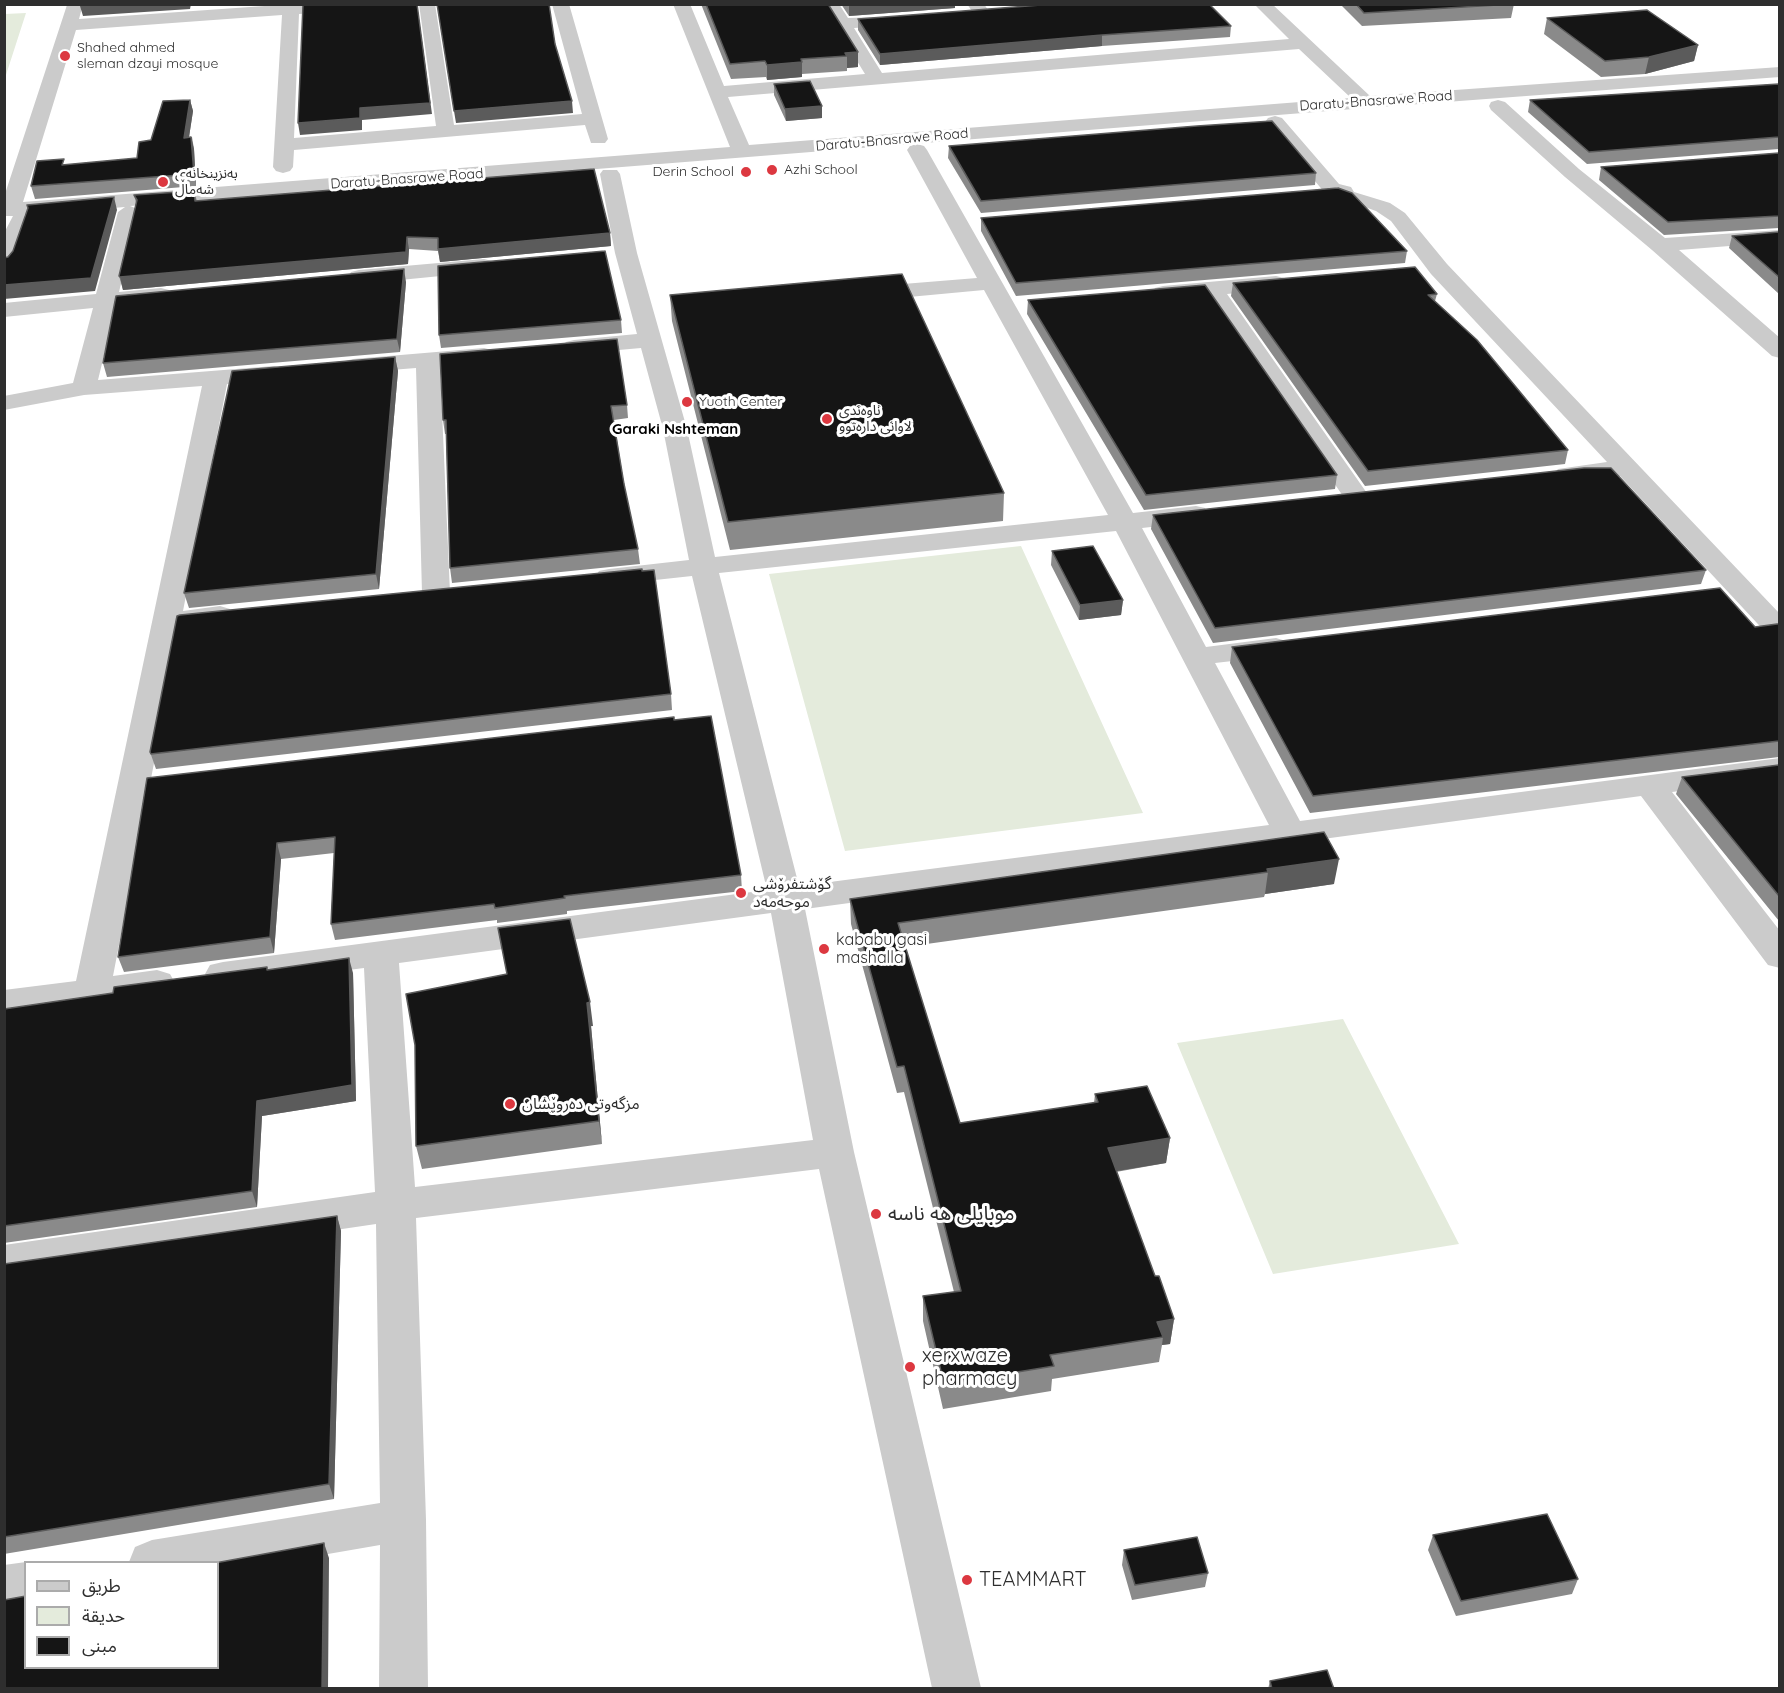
<!DOCTYPE html>
<meta charset="utf-8">
<style>
body{margin:0}
#map{position:relative;width:1784px;height:1693px;overflow:hidden;background:#fff;font-family:Quicksand,"Noto Sans Arabic",sans-serif}
canvas{display:block}
.frame{position:absolute;inset:0;border:6px solid #2e2e2e;pointer-events:none}
.legend{position:absolute;left:24px;top:1561px;width:195px;height:108px;box-sizing:border-box;background:#fff;border:2px solid #ababab;margin:0;padding:8px 10px;list-style:none;font-size:18px;color:#2e2e2e}
.legend li{display:flex;align-items:center;gap:12px;height:30px}
.legend b{width:30px;border:2px solid #ababab}
</style>
<div id="map">
<canvas width="1784" height="1693"></canvas>
<div class="frame"></div>
<ul class="legend">
<li><b style="height:8px;background:#cbcbcb"></b>طريق</li>
<li><b style="height:16px;background:#e4ebdc"></b>حديقة</li>
<li><b style="height:16px;background:#151515"></b>مبنى</li>
</ul>
</div>
<script>
const context = document.querySelector('canvas').getContext('2d');
context.lineJoin = 'round';
function paint(path, color) {
  context.fillStyle = color;
  context.fill(path, 'evenodd');
}
function shape(rows) {
  const path = new Path2D();
  for (const r of rows) {
    path.moveTo(r[0], r[1]);
    for (let i = 2; i < r.length; i += 2) path.lineTo(r[i], r[i + 1]);
  }
  return path;
}
function trace(path, color, width, dash) {
  context.strokeStyle = color;
  context.lineWidth = width;
  context.lineCap = dash ? 'butt' : 'round';
  context.setLineDash(dash || []);
  context.stroke(path);
}
function drawText(font, color, halo, rows, align = 'center') {
  context.font = font + ' Quicksand,"Noto Sans Arabic",sans-serif';
  context.lineWidth = 6;
  context.setLineDash([]);
  context.textBaseline = 'middle';
  context.strokeStyle = halo;
  context.fillStyle = color;
  for (const [text, x, y, turn = 0] of rows) {
    context.save();
    context.translate(x, y);
    context.rotate((+turn || 0) * Math.PI / 180);
    context.textAlign = isNaN(turn) ? turn : align;
    if (halo) context.strokeText(text, 0, 0);
    context.fillText(text, 0, 0);
    context.restore();
  }
}
const green = shape([
 [26,13,5,78,5,14],
 [1021,546,1143,813,845,851,769,574],
 [1343,1019,1459,1244,1273,1274,1177,1043]
]);
const minor = shape([
 [83,4,79,19,293,4,381,4,373,9,299,14,294,138,436,126,419,4,435,4,454,125,582,114,552,4,569,4,608,139,605,143,591,143,585,125,294,150,293,167,290,171,283,173,276,171,273,167,282,15,76,30,23,202,730,147,673,4,690,4,724,86,865,74,822,4,839,4,848,18,909,16,912,20,909,24,903,25,854,28,882,73,1289,39,1254,4,1272,4,1370,96,1780,67,1780,77,1366,108,130,206,135,208,138,212,119,292,161,288,169,290,172,295,169,300,161,302,116,306,98,380,274,366,282,368,286,373,282,378,274,380,227,384,183,611,220,606,230,609,234,615,230,621,220,624,180,628,113,976,157,970,170,974,175,983,170,992,157,996,4,1016,4,990,76,981,202,386,84,395,4,410,4,396,73,383,93,308,4,317,4,303,96,294,118,212,125,207,24,215,30,220,15,263,12,268,4,269,4,233,13,216,4,216,4,197,67,5,83,4],
 [1299,49,1351,98,749,145,728,97,1299,49],
 [967,4,984,4,990,13,988,17,976,17,967,4],
 [1498,100,1505,102,1579,169,1665,238,1780,230,1780,242,1679,250,1780,338,1780,358,1772,356,1652,250,1565,177,1491,110,1489,106,1491,102,1498,100],
 [1275,116,1282,118,1339,184,1351,187,1354,192,1390,203,1405,213,1447,264,1780,614,1780,640,1770,637,1620,476,1567,482,1558,479,1554,474,1558,469,1607,462,1431,274,1391,221,1376,211,1325,193,1265,122,1268,118,1275,116],
 [917,144,924,146,927,150,1133,513,1196,506,1205,508,1209,514,1205,520,1196,522,1142,528,1206,647,1276,638,1286,641,1291,647,1286,653,1276,656,1215,663,1300,821,1780,758,1780,778,1672,792,1780,931,1780,968,1768,965,1641,796,805,909,854,1152,981,1688,932,1688,819,1169,416,1218,426,1520,428,1688,379,1688,380,1545,218,1573,218,1562,129,1562,135,1547,152,1540,380,1503,376,1224,4,1279,4,1245,375,1192,364,968,223,986,210,983,205,974,210,965,223,962,767,890,692,576,609,585,599,583,595,577,599,571,609,569,689,560,663,429,641,348,574,354,566,352,562,347,566,342,574,340,637,334,615,253,600,174,603,170,617,170,620,174,637,253,687,429,715,557,1108,515,984,290,866,301,858,299,855,294,858,289,866,287,977,278,907,150,910,146,917,144],
 [1116,531,1269,825,799,886,719,573,1116,531],
 [771,913,813,1140,415,1187,399,963,771,913],
 [484,259,492,261,495,266,492,271,359,284,351,282,348,277,351,272,359,270,484,259],
 [1276,276,1284,278,1287,283,1284,288,1227,294,1369,496,1365,502,1356,504,1347,502,1206,296,1163,300,1155,298,1152,293,1155,288,1163,286,1276,276],
 [484,348,492,350,496,355,492,360,440,366,450,593,446,599,436,601,426,599,422,593,416,368,353,373,345,371,341,366,345,361,353,359,484,348],
 [26,1562,26,1606,4,1609,4,1565,26,1562]
]);
const wall = shape([
 [701,4,828,4,858,52,858,67,847,68,847,71,802,74,802,77,767,80,766,77,731,79],
 [841,4,955,4,955,8,849,16],
 [1340,4,1514,4,1511,18,1362,26],
 [1547,18,1698,45,1694,61,1645,74,1601,77,1544,34],
 [858,19,1231,26,1230,37,1102,46,880,65,858,30],
 [774,84,822,106,822,118,786,121,774,95],
 [1779,84,1779,149,1587,164,1528,112,1530,100],
 [190,100,193,111,189,137,192,137,194,149,196,186,35,199,31,186,65,165,137,158,151,140],
 [949,146,1316,173,1315,185,981,213,948,158],
 [1779,153,1779,228,1664,235,1599,180,1601,167],
 [194,191,197,201,610,233,611,246,440,262,438,251,409,249,408,264,123,290,119,276,136,203,134,195],
 [981,218,1407,251,1405,263,1016,296,981,231],
 [1779,232,1779,294,1729,248,1732,236],
 [406,282,400,352,107,377,103,363],
 [1233,283,1437,294,1435,301,1568,450,1565,464,1365,486,1231,296],
 [670,295,1004,493,1003,521,730,550,672,321],
 [1028,300,1337,475,1335,489,1144,510,1027,314],
 [621,320,622,333,441,348,439,335],
 [395,357,398,371,379,589,189,608,184,593],
 [627,405,628,418,614,420,624,484,638,549,640,564,452,583,450,568,446,434,445,434,443,420],
 [1153,515,1706,570,1701,584,1213,643,1151,529],
 [1052,551,1123,600,1121,615,1079,620,1051,565],
 [1779,624,1779,757,1310,813,1230,663,1232,647,1755,627],
 [671,694,672,710,156,769,150,752],
 [674,720,741,875,742,891,567,911,567,914,497,923,497,920,335,940,331,924,334,853,281,859,274,953,124,972,118,957,147,778],
 [1779,765,1779,921,1676,794,1682,777],
 [1324,832,1334,884,1265,894,1264,897,905,947,960,1123,1094,1103,1095,1094,1170,1138,1166,1163,1116,1172,1155,1276,1174,1319,1170,1344,1162,1345,1159,1362,1052,1379,1051,1391,943,1409,923,1321,923,1296,954,1292,904,1092,897,1093,851,924,850,899],
 [268,970,353,973,356,1101,262,1116,257,1207,4,1243,4,1009],
 [591,1026,602,1144,422,1169,416,1146,415,1045,593,1026],
 [337,1216,341,1231,334,1499,4,1554,4,1264],
 [1433,1535,1578,1579,1572,1594,1456,1616,1428,1550],
 [1124,1550,1208,1573,1205,1587,1132,1600,1122,1565],
 [1270,1681,1334,1689,1268,1689]
]);
const shadedWall = shape([
 [96,4,191,4,190,9,83,16,80,6],
 [417,4,432,114,362,120,362,130,300,135,298,123],
 [849,4,955,4,955,8,849,16],
 [1102,35,1102,46,880,65,880,54],
 [1698,45,1694,61,1645,74,1649,57],
 [858,52,858,67,847,68,847,56,845,53],
 [802,62,802,77,767,80,767,65],
 [190,100,193,111,187,150,184,138],
 [572,101,573,113,456,123,454,111],
 [822,106,822,118,786,121,785,109],
 [191,137,194,149,196,186,194,174],
 [114,197,117,210,95,291,4,299,4,285],
 [610,233,611,246,440,262,438,249],
 [407,237,409,249,408,264,123,290,120,277],
 [404,269,406,282,400,352,397,339],
 [395,357,398,371,379,589,376,574],
 [1123,600,1121,615,1079,620,1080,605],
 [277,843,281,859,274,953,270,937],
 [1339,859,1334,884,1265,894,1268,872,1267,869],
 [349,958,353,973,356,1101,262,1116,257,1207,252,1191,257,1101],
 [590,1002,593,1026,591,1026,602,1144,599,1121,587,1003],
 [1170,1138,1166,1163,1105,1173,1108,1148],
 [337,1216,341,1231,334,1499,329,1484],
 [1174,1319,1170,1344,1162,1345,1163,1337,1157,1322],
 [324,1543,329,1558,328,1689,322,1689]
]);
const building = shape([
 [310,4,417,4,430,103,360,108,360,118,298,123,303,5,310,4],
 [437,4,549,4,555,44,572,101,454,111,437,4],
 [706,4,828,4,858,52,845,53,847,56,801,59,802,62,767,65,765,61,730,64,706,4],
 [1054,4,1209,4,1231,26,1102,35,880,54,858,19,1054,4],
 [1356,4,1514,4,1364,13,1356,4],
 [1647,10,1698,45,1649,57,1605,61,1547,18,1647,10],
 [810,81,822,106,785,109,774,84,810,81],
 [1779,84,1779,137,1589,152,1530,100,1779,84],
 [190,100,184,138,191,137,194,174,31,186,37,161,64,159,62,165,137,158,139,142,151,140,163,101,190,100],
 [1272,121,1316,173,981,201,949,146,1197,126,1272,121],
 [1779,153,1779,216,1668,222,1601,167,1779,153],
 [594,169,610,233,438,249,438,238,407,237,406,252,120,277,119,276,137,200,134,195,194,191,195,201,594,169],
 [1338,188,1352,193,1407,251,1016,283,981,218,1338,188],
 [114,197,91,278,4,285,4,258,8,257,13,251,28,208,27,205,114,197],
 [1779,232,1779,277,1732,236,1779,232],
 [605,251,621,320,439,335,438,266,605,251],
 [1415,267,1437,294,1428,295,1477,340,1568,450,1368,471,1233,283,1415,267],
 [404,269,397,339,103,363,116,296,404,269],
 [902,274,1004,493,728,522,670,295,902,274],
 [1205,285,1337,475,1146,495,1028,300,1205,285],
 [617,339,627,405,611,406,624,484,638,549,450,568,446,420,443,420,440,354,617,339],
 [395,357,376,574,184,593,232,371,395,357],
 [1584,468,1611,468,1706,570,1215,628,1153,515,1584,468],
 [1093,546,1123,600,1080,605,1052,551,1093,546],
 [642,569,642,571,654,570,671,694,151,754,150,752,177,616,180,615,642,569],
 [1720,588,1755,627,1777,624,1779,624,1779,741,1313,796,1232,647,1720,588],
 [711,716,741,875,564,896,565,898,495,908,494,904,331,924,335,837,277,843,270,937,118,957,147,778,674,717,674,720,711,716],
 [1779,765,1779,896,1682,777,1779,765],
 [1324,832,1339,859,1267,869,1268,872,898,923,960,1123,1098,1102,1095,1094,1147,1086,1170,1138,1108,1148,1155,1276,1159,1276,1174,1319,1157,1322,1163,1337,1050,1355,1054,1366,944,1384,923,1296,961,1291,904,1066,897,1067,850,899,1324,832],
 [570,919,590,1002,587,1003,599,1121,416,1146,415,1045,406,994,507,974,498,928,570,919],
 [349,958,352,1085,257,1101,252,1191,4,1226,4,1009,113,993,114,987,267,967,267,970,349,958],
 [337,1216,329,1484,4,1537,4,1264,337,1216],
 [1547,1514,1578,1579,1461,1601,1433,1535,1547,1514],
 [1197,1537,1208,1573,1135,1585,1124,1550,1197,1537],
 [324,1543,322,1689,4,1689,4,1600,26,1596,26,1668,218,1668,218,1563,215,1563,324,1543],
 [1327,1670,1334,1689,1272,1689,1270,1681,1327,1670]
]);
const markers = [
 [65,56,6,"#dc3840"],
 [772,170,6,"#dc3840"],
 [746,172,6,"#dc3840"],
 [163,182,6,"#dc3840"],
 [687,402,6,"#dc3840"],
 [827,419,6,"#dc3840"],
 [741,893,6,"#dc3840"],
 [824,949,6,"#dc3840"],
 [510,1104,6,"#dc3840"],
 [876,1214,6,"#dc3840"],
 [910,1367,6,"#dc3840"],
 [967,1580,6,"#dc3840"]
];
const farPoinames = [
 ["Shahed ahmed",77,48],
 ["sleman dzayi mosque",77,64],
 ["Azhi School",784,170],
 ["Derin School",734,172,"right"],
 ["بەنزینخانەی",175,174],
 ["شەماڵ",175,190],
 ["Yuoth Center",699,402],
 ["ناوەندی",839,411],
 ["لاوانی دارەتوو",839,427]
];
const farStreetnames = [
 ["Daratu-Bnasrawe Road",1376,101,-4],
 ["Daratu-Bnasrawe Road",892,140,-5],
 ["Daratu-Bnasrawe Road",407,179,-4]
];
const farNeighbourhoodnames = [
 ["Garaki Nshteman",675,429]
];
const poiNames = [
 ["گۆشتفرۆشی",753,884],
 ["موحەمەد",753,902],
 ["kababu gasi",836,940],
 ["mashalla",836,958],
 ["مزگەوتی دەروێشان",522,1104]
];
const nearPoinames = [
 ["موبایلی هه ناسه",888,1214],
 ["xerxwaze",922,1356],
 ["pharmacy",922,1379],
 ["TEAMMART",979,1580]
];
paint(green, '#e4ebdc');
paint(minor, '#cbcbcb');
paint(wall, '#8a8a8a');
paint(shadedWall, '#5b5b5b');
paint(building, '#151515');
trace(building, '#5b5b5b', 1.5);
for (const [x, y, r, color] of markers) {
  const dot = new Path2D();
  dot.arc(x, y, r, 0, 2 * Math.PI);
  context.fillStyle = color;
  context.fill(dot);
  trace(dot, '#fff', 2);
}
drawText('14px', '#2e2e2e', '#fff', farPoinames, 'left');
drawText('14px', '#2e2e2e', '#fff', farStreetnames);
drawText('bold 15px', '#000', '#fff', farNeighbourhoodnames);
drawText('16px', '#2e2e2e', '#fff', poiNames, 'left');
drawText('20px', '#2e2e2e', '#fff', nearPoinames, 'left');
</script>
